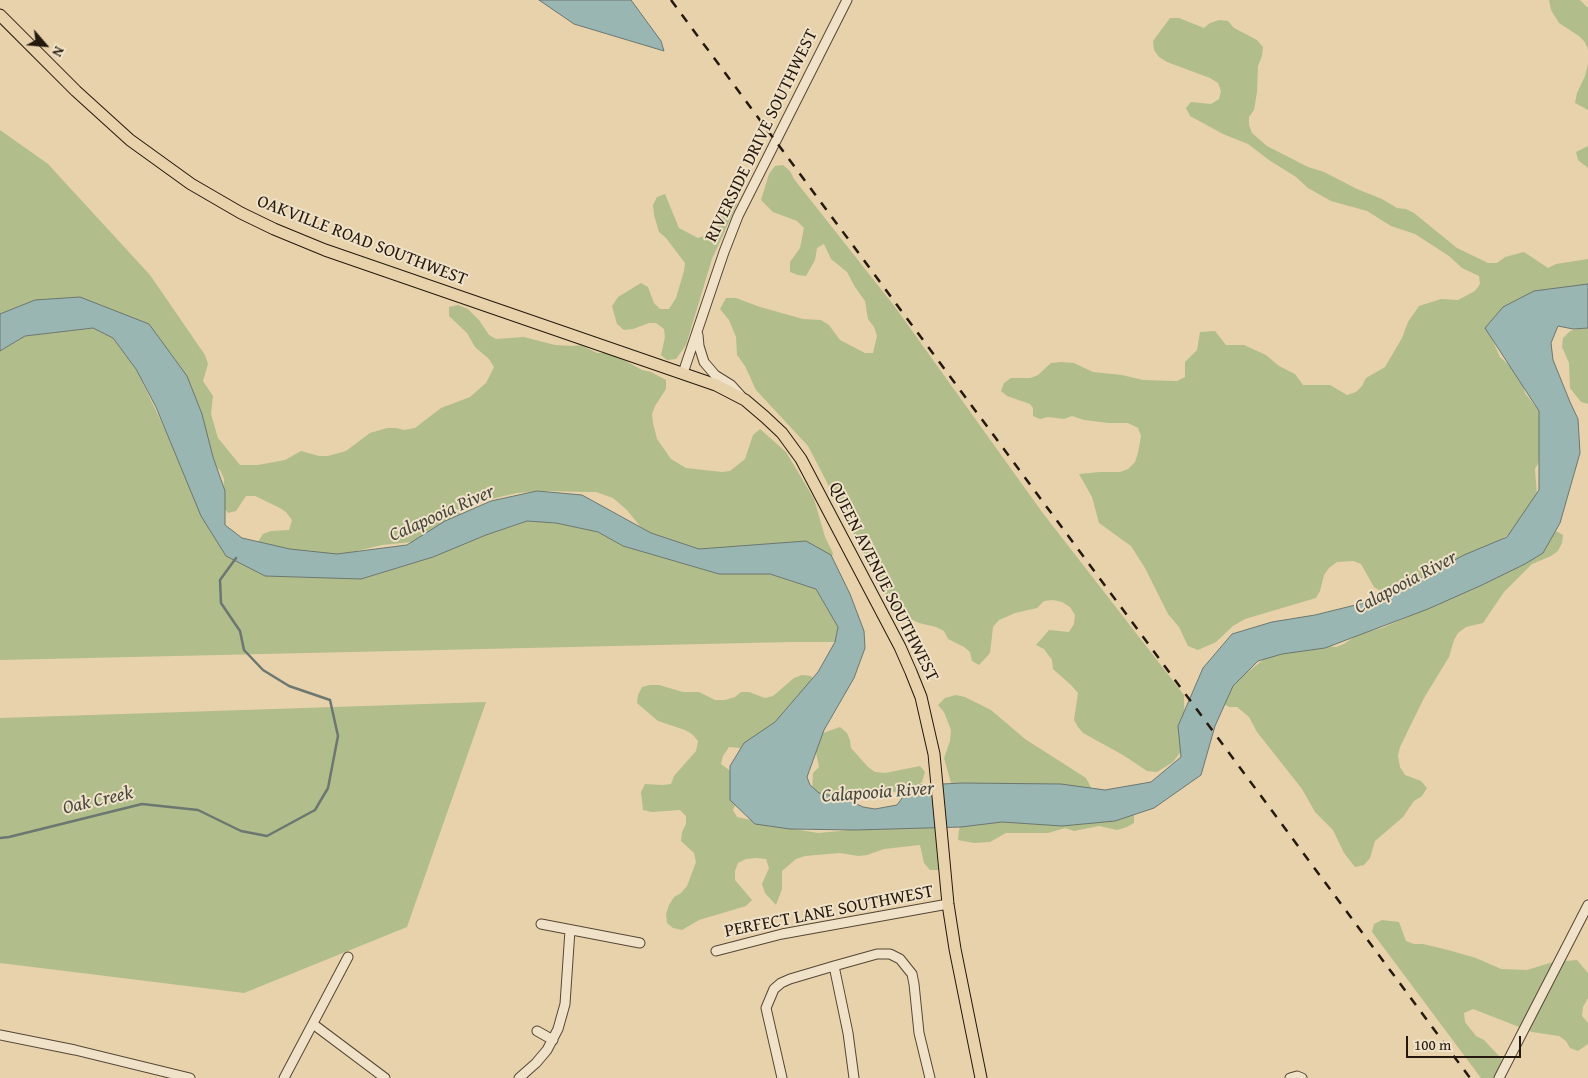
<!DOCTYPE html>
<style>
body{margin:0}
#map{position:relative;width:1588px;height:1078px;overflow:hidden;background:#e7d2ab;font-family:"Gentium Book Plus",serif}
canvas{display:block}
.north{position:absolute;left:20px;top:20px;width:50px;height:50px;-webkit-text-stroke:4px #efe2c8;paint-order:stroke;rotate:117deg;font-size:14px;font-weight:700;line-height:20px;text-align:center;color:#25180e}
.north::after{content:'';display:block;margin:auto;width:18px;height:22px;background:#25180e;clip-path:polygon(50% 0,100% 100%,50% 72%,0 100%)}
.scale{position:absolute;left:1406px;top:1036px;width:115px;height:22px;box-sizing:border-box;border:2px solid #25180e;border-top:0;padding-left:6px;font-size:15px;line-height:18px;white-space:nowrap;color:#25180e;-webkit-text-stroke:4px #efe2c8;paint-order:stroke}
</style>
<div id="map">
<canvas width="1588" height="1078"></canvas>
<div class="north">N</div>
<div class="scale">100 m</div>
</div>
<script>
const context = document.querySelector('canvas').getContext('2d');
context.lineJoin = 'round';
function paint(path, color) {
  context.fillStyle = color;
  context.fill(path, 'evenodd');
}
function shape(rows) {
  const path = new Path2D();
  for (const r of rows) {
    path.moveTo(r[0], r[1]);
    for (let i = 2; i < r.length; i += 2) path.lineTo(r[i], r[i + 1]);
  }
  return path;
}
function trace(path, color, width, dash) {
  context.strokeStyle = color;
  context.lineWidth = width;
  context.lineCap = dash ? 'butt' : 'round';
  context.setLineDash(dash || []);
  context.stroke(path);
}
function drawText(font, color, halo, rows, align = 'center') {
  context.font = font + ' "Gentium Book Plus",serif';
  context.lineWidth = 4;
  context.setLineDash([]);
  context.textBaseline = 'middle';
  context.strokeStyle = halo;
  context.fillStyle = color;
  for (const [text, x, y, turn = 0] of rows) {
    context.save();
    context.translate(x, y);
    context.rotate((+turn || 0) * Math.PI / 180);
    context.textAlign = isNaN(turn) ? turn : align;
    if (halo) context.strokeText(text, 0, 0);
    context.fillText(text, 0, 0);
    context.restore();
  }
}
const green = shape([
 [1549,0,1580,0,1588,8,1588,50,1585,42,1579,36,1559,23,1551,10],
 [1170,18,1179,18,1204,28,1210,23,1219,20,1228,21,1234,28,1257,40,1263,47,1262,56,1258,66,1257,92,1254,110,1249,117,1249,125,1252,133,1267,146,1308,167,1324,172,1357,189,1382,199,1397,208,1406,209,1414,213,1457,248,1488,263,1497,263,1505,257,1524,252,1548,268,1556,264,1588,259,1588,294,1503,310,1490,322,1488,330,1500,357,1520,375,1525,393,1546,420,1539,462,1535,469,1537,495,1523,526,1503,538,1401,592,1392,593,1382,592,1374,587,1361,564,1353,561,1337,562,1329,568,1324,575,1320,591,1316,598,1245,619,1233,626,1216,642,1198,650,1188,646,1179,627,1168,614,1145,568,1131,546,1099,523,1092,497,1079,474,1100,472,1120,472,1128,469,1135,462,1138,453,1141,436,1138,428,1128,423,1109,423,1084,420,1072,416,1064,419,1048,417,1040,419,1033,416,1033,408,1030,404,1007,396,1001,391,1004,383,1011,378,1030,378,1038,375,1051,363,1061,362,1074,363,1093,372,1122,375,1143,380,1177,381,1185,377,1185,362,1197,350,1200,332,1215,331,1226,345,1244,345,1266,355,1279,366,1295,374,1303,385,1330,385,1347,395,1356,392,1362,386,1366,378,1385,367,1402,338,1408,322,1419,306,1441,299,1458,300,1475,291,1480,284,1479,276,1462,268,1449,256,1415,234,1391,226,1367,211,1331,201,1308,188,1296,177,1269,160,1248,144,1223,134,1190,116,1186,108,1191,102,1211,104,1219,99,1221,91,1218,83,1210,78,1167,62,1159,57,1154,50,1153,41],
 [1588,64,1588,110,1575,103,1577,93,1585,76],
 [0,130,48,164,150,275,205,355,208,364,203,381,213,396,211,414,218,438,240,465,258,465,285,460,301,451,319,456,328,456,346,451,370,433,387,428,396,428,404,430,415,428,441,408,470,397,486,383,494,367,489,359,475,347,467,333,449,316,449,307,458,305,468,309,479,320,489,335,496,339,524,337,555,345,573,346,581,345,597,353,611,353,642,370,651,372,666,380,666,389,655,406,652,414,653,423,657,439,671,459,686,468,722,472,730,471,745,459,753,435,760,429,786,452,814,499,825,537,833,553,831,561,825,556,820,549,804,541,780,548,695,549,643,530,627,510,613,498,596,492,588,492,543,491,517,493,478,502,466,507,460,514,446,524,412,542,382,545,335,556,318,558,258,542,263,534,271,531,289,530,292,520,286,512,280,508,255,496,246,496,236,511,228,513,223,506,224,479,220,470,213,464,149,324,35,300,0,314],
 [1588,146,1588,168,1578,160,1576,152],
 [783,165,790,171,794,179,895,307,1042,512,1184,695,1185,746,1173,762,1157,772,1147,771,1123,755,1083,733,1078,727,1074,720,1078,693,1071,685,1053,669,1052,660,1044,649,1036,645,1049,630,1069,632,1074,624,1075,615,1070,607,1062,602,1053,600,1044,601,1037,608,1015,613,999,620,993,627,990,653,979,665,972,661,970,652,964,647,948,639,944,631,936,627,919,623,894,611,808,446,756,390,745,366,737,355,736,337,729,320,720,309,726,298,736,298,760,307,803,319,821,320,829,325,840,340,865,353,873,353,877,336,874,327,868,319,865,301,855,287,847,272,831,259,824,244,817,248,815,260,806,276,798,275,790,272,790,262,800,248,804,228,797,221,773,212,761,200,769,174,775,166],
 [665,194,679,228,698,238,715,232,719,224,720,210,725,198,732,194,737,204,712,259,686,345,676,359,667,360,661,355,665,337,664,329,656,323,649,323,633,329,624,330,617,324,612,306,618,297,641,283,648,287,654,303,660,309,669,309,676,298,684,271,685,263,666,238,659,232,654,215,653,205,657,197],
 [1588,326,1588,404,1581,402,1570,388,1569,363,1562,347,1563,338,1570,331],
 [93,328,113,338,136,369,226,556,361,579,433,557,486,535,527,521,556,523,598,532,623,546,719,574,770,574,816,589,838,627,835,642,791,642,0,660,0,351,25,336],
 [1556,531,1563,535,1562,543,1558,551,1551,556,1532,564,1504,592,1483,623,1466,627,1458,633,1454,640,1449,657,1424,698,1400,747,1398,756,1400,767,1405,775,1421,781,1427,788,1422,796,1414,801,1403,817,1375,841,1370,858,1364,865,1355,867,1344,853,1333,830,1315,812,1302,789,1257,732,1249,717,1237,707,1229,707,1221,702,1225,694,1240,678,1268,656,1319,645,1336,647,1344,644,1357,635,1382,628,1417,613,1538,548],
 [802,675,811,676,815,683,749,753,740,748,729,747,723,756,721,764,732,772,740,794,733,810,737,817,788,828,818,833,841,831,858,828,937,827,940,861,939,870,930,870,924,863,920,845,884,849,867,855,858,856,840,853,805,856,796,859,782,871,782,889,776,905,765,893,762,884,769,868,766,859,756,858,746,859,738,863,735,871,735,880,752,900,746,906,699,920,682,930,673,928,667,923,666,914,669,905,674,897,681,893,687,886,696,862,694,853,681,841,682,832,686,824,686,816,680,810,652,812,643,810,641,792,645,784,662,785,671,784,674,776,696,751,698,741,692,734,685,730,658,721,637,703,638,695,642,687,650,685,659,685,683,692,699,692,715,700,725,700,735,697,741,692,749,692,765,698,773,696,794,678],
 [956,695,965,697,991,710,1025,739,1086,778,1094,793,1134,814,1134,823,1127,827,1117,830,1099,826,1074,831,1065,828,1048,833,1006,833,990,842,974,843,958,840,959,830,962,822,944,758,950,741,951,730,944,712,938,705,945,698],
 [486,702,407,927,244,993,0,963,0,718],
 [840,727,847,733,850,740,851,748,868,767,875,772,885,773,920,766,925,772,922,782,908,793,874,790,843,798,826,798,812,791,813,773,819,767,815,748,823,733],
 [1382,920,1399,922,1406,941,1414,944,1423,944,1448,950,1476,958,1501,969,1527,970,1553,962,1577,960,1588,973,1588,998,1583,1007,1582,1016,1588,1023,1588,1044,1578,1051,1570,1048,1566,1041,1559,1036,1532,1032,1473,1009,1464,1013,1465,1022,1476,1036,1484,1040,1501,1058,1506,1078,1481,1078,1372,932,1374,924]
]);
const water = shape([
 [539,0,631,0,661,41,664,51,574,24,539,0],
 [1588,284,1588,328,1573,329,1558,326,1551,343,1553,360,1570,402,1578,419,1580,453,1560,523,1543,553,1525,564,1482,585,1428,609,1325,648,1282,654,1258,661,1233,686,1215,726,1201,775,1154,808,1115,821,1062,826,1002,822,961,827,856,830,790,829,755,824,730,800,730,766,744,743,775,722,818,672,835,642,838,627,816,589,770,574,719,574,623,546,598,532,556,523,527,521,486,535,433,557,361,579,265,576,226,556,201,516,156,407,136,369,113,338,93,328,25,336,0,351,0,314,35,300,80,297,149,324,187,376,202,414,213,457,225,491,225,525,242,538,290,549,337,554,407,545,445,521,491,501,537,491,582,495,651,533,699,549,806,541,831,555,850,594,864,631,865,648,854,678,824,730,807,777,810,785,819,793,846,799,863,807,875,809,897,805,905,794,898,790,921,785,963,783,1061,784,1105,790,1151,782,1181,757,1178,726,1203,668,1232,634,1272,622,1315,615,1384,598,1464,555,1507,537,1539,490,1539,411,1485,328,1503,307,1534,291,1588,284]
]);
const stream = shape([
 [0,838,9,837,142,804,198,810,241,831,267,836,315,810,328,788,338,736,330,700,289,686,263,670,244,650,240,631,221,603,220,580,236,558]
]);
const minor = shape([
 [698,335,699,346,704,362,715,375,731,385,741,396],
 [683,373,724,252,738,216,847,0],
 [541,924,640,943],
 [716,951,782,934,948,904],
 [834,966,848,1033,854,1078],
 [313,1024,385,1078],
 [537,1031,553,1040],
 [0,1035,75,1050,190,1078],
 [284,1078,348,957],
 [519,1078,536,1063,547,1050,558,1029,565,1004,570,930],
 [782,1078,766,1008,774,989,781,983,790,979,834,966,877,954,890,954,900,959,912,974,914,984,919,1033,930,1078],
 [1290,1078,1297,1076,1302,1078],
 [1499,1078,1588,905]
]);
const major = shape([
 [0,15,76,91,130,140,191,184,241,213,274,229,325,250,716,385,745,400,765,417,782,433,801,459,900,647,911,672,921,697,934,754,948,904,955,949,981,1078]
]);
const rail = shape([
 [671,0,1470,1078]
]);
const streetNames = [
 ["RIVERSIDE DRIVE SOUTHWEST",762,136,-64],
 ["OAKVILLE ROAD SOUTHWEST",362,241,21],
 ["QUEEN AVENUE SOUTHWEST",883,582,63],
 ["PERFECT LANE SOUTHWEST",829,912,-11]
];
const waterNames = [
 ["Calapooia River",442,514,-24],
 ["Calapooia River",1406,583,-28],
 ["Calapooia River",878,793,-4],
 ["Oak Creek",98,801,-13]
];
paint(green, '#b2bd8c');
paint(water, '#99b6b2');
trace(water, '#6b7770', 1);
trace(stream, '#6b7770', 2.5);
trace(minor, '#564635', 11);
trace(major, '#25180e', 13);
trace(minor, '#efe2c8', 9);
trace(major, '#e7d2ab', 11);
trace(rail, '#25180e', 2.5, [9, 9]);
drawText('18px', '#25180e', '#efe2c8', streetNames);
drawText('italic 19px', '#48473f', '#efe2c8', waterNames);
</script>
